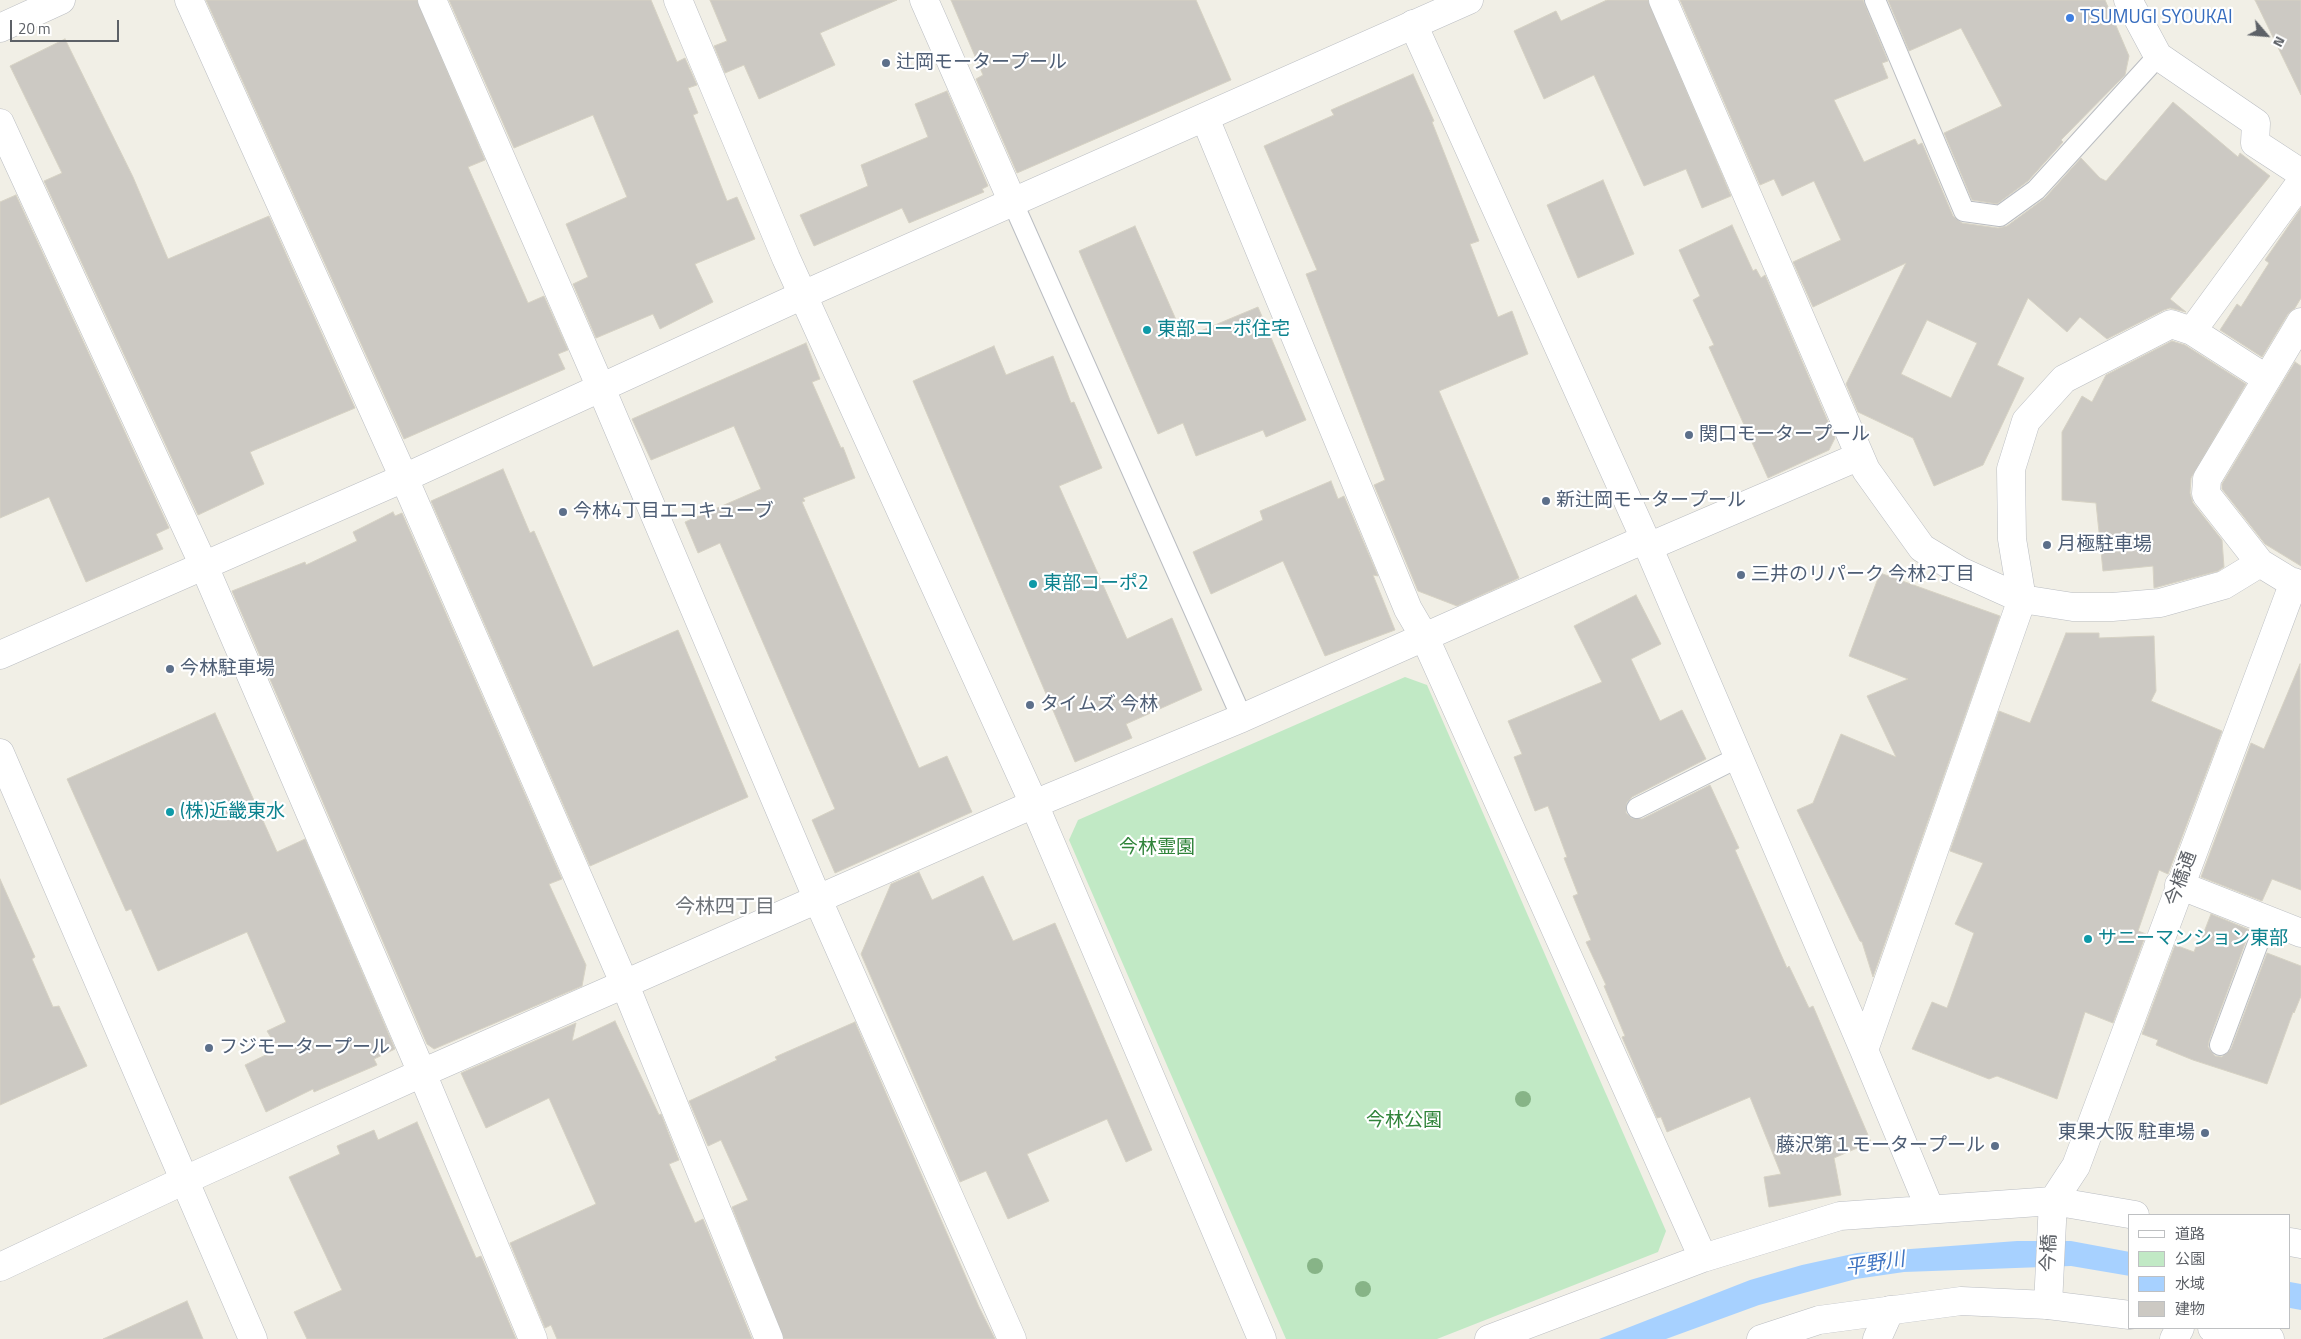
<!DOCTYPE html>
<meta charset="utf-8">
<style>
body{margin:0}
#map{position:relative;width:2301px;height:1339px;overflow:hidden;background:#f1efe6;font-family:"Titillium Web","Noto Sans JP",sans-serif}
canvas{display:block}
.legend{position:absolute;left:2128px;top:1214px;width:162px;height:115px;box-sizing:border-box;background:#fff;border:1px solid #bec0c2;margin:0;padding:6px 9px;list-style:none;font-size:15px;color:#5d6167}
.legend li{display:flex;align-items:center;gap:10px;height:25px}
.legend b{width:25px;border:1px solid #bec0c2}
.north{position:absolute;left:2241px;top:10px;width:50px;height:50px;-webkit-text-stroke:4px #fff;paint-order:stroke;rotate:117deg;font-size:14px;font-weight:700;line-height:20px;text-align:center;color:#5d6167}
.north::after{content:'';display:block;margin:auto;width:18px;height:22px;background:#5d6167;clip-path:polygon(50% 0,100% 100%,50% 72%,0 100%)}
.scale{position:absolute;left:10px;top:20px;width:109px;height:22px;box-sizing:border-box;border:2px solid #5d6167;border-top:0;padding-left:6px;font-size:15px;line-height:18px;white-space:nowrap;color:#5d6167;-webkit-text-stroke:4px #fff;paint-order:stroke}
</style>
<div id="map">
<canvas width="2301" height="1339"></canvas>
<ul class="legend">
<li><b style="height:6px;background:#fff"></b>道路</li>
<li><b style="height:14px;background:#c1e9c5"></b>公園</li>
<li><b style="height:14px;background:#a7d1ff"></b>水域</li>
<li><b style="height:14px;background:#ccc9c3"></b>建物</li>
</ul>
<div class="north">N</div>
<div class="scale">20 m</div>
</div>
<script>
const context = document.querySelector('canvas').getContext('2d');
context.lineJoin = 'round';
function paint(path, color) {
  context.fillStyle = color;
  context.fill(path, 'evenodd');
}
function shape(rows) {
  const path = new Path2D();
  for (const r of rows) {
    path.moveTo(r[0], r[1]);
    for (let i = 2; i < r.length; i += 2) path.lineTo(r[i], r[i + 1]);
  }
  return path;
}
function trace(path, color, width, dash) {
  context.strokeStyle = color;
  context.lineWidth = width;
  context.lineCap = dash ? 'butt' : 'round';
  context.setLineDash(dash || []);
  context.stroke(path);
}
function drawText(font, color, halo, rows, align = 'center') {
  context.font = font + ' "Titillium Web","Noto Sans JP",sans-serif';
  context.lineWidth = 4.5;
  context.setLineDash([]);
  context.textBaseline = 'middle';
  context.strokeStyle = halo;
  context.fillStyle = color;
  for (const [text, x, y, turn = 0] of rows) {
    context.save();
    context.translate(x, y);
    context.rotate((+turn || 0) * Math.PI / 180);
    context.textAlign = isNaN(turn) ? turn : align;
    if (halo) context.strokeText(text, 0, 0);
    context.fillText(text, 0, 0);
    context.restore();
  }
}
const green = shape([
 [1405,677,1427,685,1666,1231,1658,1252,1437,1339,1286,1339,1069,840,1078,820]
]);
const water = shape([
 [2017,1241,2071,1241,2130,1252,2130,1276,2071,1266,1904,1272,1856,1279,1759,1305,1666,1339,1599,1339,1750,1280,1802,1265,1857,1253],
 [2290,1282,2301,1284,2301,1310,2290,1308]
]);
const building = shape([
 [206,0,417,0,485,160,468,167,528,303,544,296,568,350,558,354,565,369,404,439,206,0],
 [449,0,651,0,677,62,685,58,697,85,688,88,698,113,693,115,727,201,737,197,755,239,695,264,713,302,660,329,653,314,596,338,573,284,588,277,566,224,627,197,593,115,514,148,449,0],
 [710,0,897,0,820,33,835,65,759,99,744,65,725,73,714,46,727,41,710,0],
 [951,0,1196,0,1231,80,1017,173,976,79,983,75,951,0],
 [1607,0,1648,0,1731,196,1702,208,1686,169,1644,186,1594,75,1544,99,1514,31,1556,11,1561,21,1607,0],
 [1680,0,1863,0,1888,61,1882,63,1888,78,1834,100,1864,162,1915,139,1918,145,1922,143,1953,216,1962,223,1998,228,2007,226,2045,198,2081,158,2100,178,2106,181,2173,102,2238,157,2240,153,2270,176,2170,299,2186,312,2170,308,2164,310,2107,339,2080,317,2067,332,2028,298,1997,365,2024,378,1983,465,1934,486,1913,438,1858,412,1846,384,1906,263,1813,307,1793,262,1841,240,1814,181,1782,196,1774,179,1760,185,1680,0],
 [1927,320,1977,343,1951,398,1901,374,1927,320],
 [1888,0,2105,0,2129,56,2125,75,2061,140,2063,142,2028,181,1997,204,1972,200,1944,133,2002,106,1961,28,1909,51,1888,0],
 [2255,0,2301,0,2301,95,2255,0],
 [65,39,133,177,168,259,269,216,355,408,250,452,264,484,198,515,44,181,62,173,10,66,65,39],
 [1413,74,1434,121,1432,122,1479,241,1470,244,1498,317,1512,311,1528,354,1439,391,1519,578,1457,606,1418,591,1374,485,1385,480,1306,274,1317,270,1264,146,1334,115,1331,110,1413,74],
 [947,91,988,186,982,189,984,192,909,223,902,208,814,246,800,215,868,186,861,165,928,137,915,104,947,91],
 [1603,180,1634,254,1578,278,1547,205,1603,180],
 [16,195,169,528,156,534,163,549,86,582,49,497,0,518,0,202,16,195],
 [2301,208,2301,298,2295,308,2288,314,2262,357,2220,330,2237,304,2241,307,2269,263,2265,260,2301,208],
 [1732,225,1753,271,1756,269,1761,278,1765,275,1835,438,1829,450,1768,478,1709,347,1714,345,1693,300,1700,296,1679,250,1732,225],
 [1135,226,1184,338,1258,307,1306,420,1266,437,1263,430,1196,456,1183,423,1158,434,1079,251,1135,226],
 [2172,341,2185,345,2246,384,2191,478,2190,493,2193,503,2222,540,2224,567,2218,571,2154,588,2153,566,2103,571,2096,503,2062,500,2062,432,2082,396,2092,402,2106,375,2172,341],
 [806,343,820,379,812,382,841,448,843,447,855,478,803,498,805,501,802,502,919,768,947,756,972,812,835,873,812,820,835,809,720,543,698,553,685,522,761,489,734,426,651,460,632,419,806,343],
 [994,346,1006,375,1053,356,1071,403,1074,402,1102,468,1059,486,1127,639,1172,618,1202,690,1126,724,1132,738,1075,762,913,381,994,346],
 [2295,362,2301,366,2301,566,2265,544,2222,489,2222,484,2295,362],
 [503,469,530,533,534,531,593,667,678,630,748,797,590,866,431,501,503,469],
 [1331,481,1338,499,1344,496,1378,576,1373,575,1395,630,1325,656,1283,561,1211,594,1193,552,1263,520,1260,511,1331,481],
 [393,512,395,516,402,513,562,879,549,884,586,965,582,986,434,1049,427,1044,232,591,305,562,306,565,357,541,353,532,393,512],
 [1880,573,2000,616,1873,977,1862,942,1860,941,1797,810,1813,803,1841,734,1896,757,1867,696,1908,679,1849,656,1880,573],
 [1636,595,1661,644,1631,659,1660,721,1682,710,1706,759,1632,797,1627,802,1626,813,1631,818,1642,819,1710,785,1739,848,1735,850,1787,968,1789,966,1809,1008,1813,1006,1871,1142,1834,1158,1841,1195,1769,1207,1764,1177,1781,1174,1750,1097,1667,1132,1661,1117,1657,1118,1632,1060,1622,1037,1625,1036,1604,986,1606,985,1586,942,1591,940,1573,896,1578,894,1564,858,1567,857,1548,806,1535,811,1514,757,1522,754,1508,721,1602,682,1574,626,1636,595],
 [2066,633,2099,633,2099,638,2154,636,2156,691,2151,701,2222,731,2168,874,2159,870,2138,931,2146,934,2113,1023,2085,1012,2057,1099,1997,1076,1989,1079,1912,1049,1932,1002,1947,1008,1974,933,1955,924,1983,863,1950,851,1999,711,2030,723,2066,633],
 [2300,664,2301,890,2272,879,2262,901,2201,877,2251,743,2264,749,2300,664],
 [215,713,277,852,305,839,395,1049,374,1059,377,1065,314,1092,313,1089,266,1112,245,1065,278,1049,267,1031,286,1022,247,932,158,971,131,909,126,911,67,779,215,713],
 [919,872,932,900,983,876,1013,941,1055,923,1152,1150,1126,1162,1107,1119,1027,1154,1049,1201,1008,1219,986,1171,960,1182,861,954,891,884,919,872],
 [0,879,35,957,32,959,53,1007,59,1006,87,1066,0,1105,0,879],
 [2211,914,2250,930,2209,1041,2208,1047,2215,1056,2222,1057,2231,1049,2267,953,2301,966,2301,996,2294,1013,2293,1012,2267,1084,2193,1060,2156,1045,2158,1040,2142,1034,2175,945,2194,952,2197,944,2199,945,2211,914],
 [615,1021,659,1115,661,1114,679,1160,669,1164,695,1223,703,1219,752,1339,557,1339,551,1325,545,1328,510,1243,596,1204,549,1098,486,1128,461,1073,576,1023,572,1041,615,1021],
 [855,1022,979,1307,995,1339,784,1339,732,1207,748,1200,721,1140,708,1146,689,1101,777,1060,775,1057,855,1022],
 [417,1122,476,1258,481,1256,516,1339,307,1339,294,1312,342,1290,289,1177,340,1154,337,1146,374,1130,378,1140,417,1122],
 [187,1301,203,1339,103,1339,187,1301]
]);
const service = shape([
 [1875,0,1964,211,2000,216,2036,190,2158,56],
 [1013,203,1242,718],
 [1637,808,1739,757],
 [2220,1045,2267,919]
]);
const minor = shape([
 [189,0,404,478,625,985,769,1339],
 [432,0,601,388,818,900,1012,1339],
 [678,0,786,258,1034,804,1262,1339],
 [924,0,1013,203],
 [1663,0,1866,470,1922,548,1960,571,2022,599,2073,607,2112,607,2160,603,2224,585,2260,563,2301,588],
 [2128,0,2158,56,2256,123,2255,143,2301,173],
 [1413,24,1645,539,1864,1050,1930,1209],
 [0,28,61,0],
 [1205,118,1408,609,1425,638,1703,1258],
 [0,123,204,566,422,1073,533,1339],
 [2267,379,2192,331,2301,182],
 [1648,547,1860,456],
 [2260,563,2206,494,2207,479,2301,322],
 [2179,885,2301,933],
 [1864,1050,2022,599,2012,539,2011,469,2026,421,2064,379,2171,324,2192,331],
 [2290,1242,2301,1244],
 [0,1267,185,1180,422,1073,1034,804,1242,718,1645,539],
 [2048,1305,2053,1201,2076,1166,2294,582],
 [1489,1339,1703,1258,1840,1216,2053,1201,2135,1215],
 [1877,1339,1890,1310],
 [2174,1339,2180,1328]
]);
const tertiary = shape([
 [0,655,404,478,803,295,1469,0],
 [0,753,253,1339],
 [2212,1328,2270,1339],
 [1761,1339,1819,1320,1961,1301,2048,1305,2130,1315]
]);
const trees = [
 [1523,1099],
 [1315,1266],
 [1363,1289]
];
const markers = [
 [2070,18,5,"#3f7fe0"],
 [886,63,5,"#5c6f8a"],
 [1147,330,5,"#0f9aa8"],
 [1689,435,5,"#5c6f8a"],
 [1546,501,5,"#5c6f8a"],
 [563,512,5,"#5c6f8a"],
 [2047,545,5,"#5c6f8a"],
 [1741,575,5,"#5c6f8a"],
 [1033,584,5,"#0f9aa8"],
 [170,669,5,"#5c6f8a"],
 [1030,705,5,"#5c6f8a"],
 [170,812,5,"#0f9aa8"],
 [2088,939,5,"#0f9aa8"],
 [209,1048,5,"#5c6f8a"],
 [2205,1133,5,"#5c6f8a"],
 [1995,1146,5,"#5c6f8a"]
];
const shopNames = [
 ["TSUMUGI SYOUKAI",2080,18]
];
const serviceNames = [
 ["辻岡モータープール",896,63],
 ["関口モータープール",1699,435],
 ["新辻岡モータープール",1556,501],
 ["今林4丁目エコキューブ",573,512],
 ["月極駐車場",2057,545],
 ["三井のリパーク 今林2丁目",1751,575],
 ["今林駐車場",180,669],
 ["タイムズ 今林",1040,705],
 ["フジモータープール",219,1048],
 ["東果大阪 駐車場",2195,1133,"right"],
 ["藤沢第１モータープール",1985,1146,"right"]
];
const cultureNames = [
 ["東部コーポ住宅",1157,330],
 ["東部コーポ2",1043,584],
 ["(株)近畿東水",180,812],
 ["サニーマンション東部",2098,939]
];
const parkNames = [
 ["今林霊園",1157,848],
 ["今林公園",1404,1121]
];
const streetNames = [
 ["今橋通",2182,879,-70],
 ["今橋",2050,1253,-88]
];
const neighbourhoodNames = [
 ["今林四丁目",725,908]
];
const waterNames = [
 ["平野川",1875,1265,-9]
];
paint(green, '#c1e9c5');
paint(water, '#a7d1ff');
paint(building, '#ccc9c3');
trace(building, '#d6d2c4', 1);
trace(service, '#babdc2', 22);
trace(minor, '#babdc2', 29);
trace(tertiary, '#babdc2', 29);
trace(service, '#fff', 20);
trace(minor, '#fff', 28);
trace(tertiary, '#fff', 28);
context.fillStyle = '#87b487';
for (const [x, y] of trees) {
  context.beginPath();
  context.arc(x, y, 8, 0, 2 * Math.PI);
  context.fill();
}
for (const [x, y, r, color] of markers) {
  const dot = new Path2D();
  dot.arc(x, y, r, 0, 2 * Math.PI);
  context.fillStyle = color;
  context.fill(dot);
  trace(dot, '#fff', 2);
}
drawText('19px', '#366cbe', '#fff', shopNames, 'left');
drawText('19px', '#4e5e75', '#fff', serviceNames, 'left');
drawText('19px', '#0d838f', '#fff', cultureNames, 'left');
drawText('19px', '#30843a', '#fff', parkNames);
drawText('19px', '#5d6167', '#fff', streetNames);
drawText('20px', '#6e7379', '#fff', neighbourhoodNames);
drawText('italic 20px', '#3f74c2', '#fff', waterNames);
</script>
